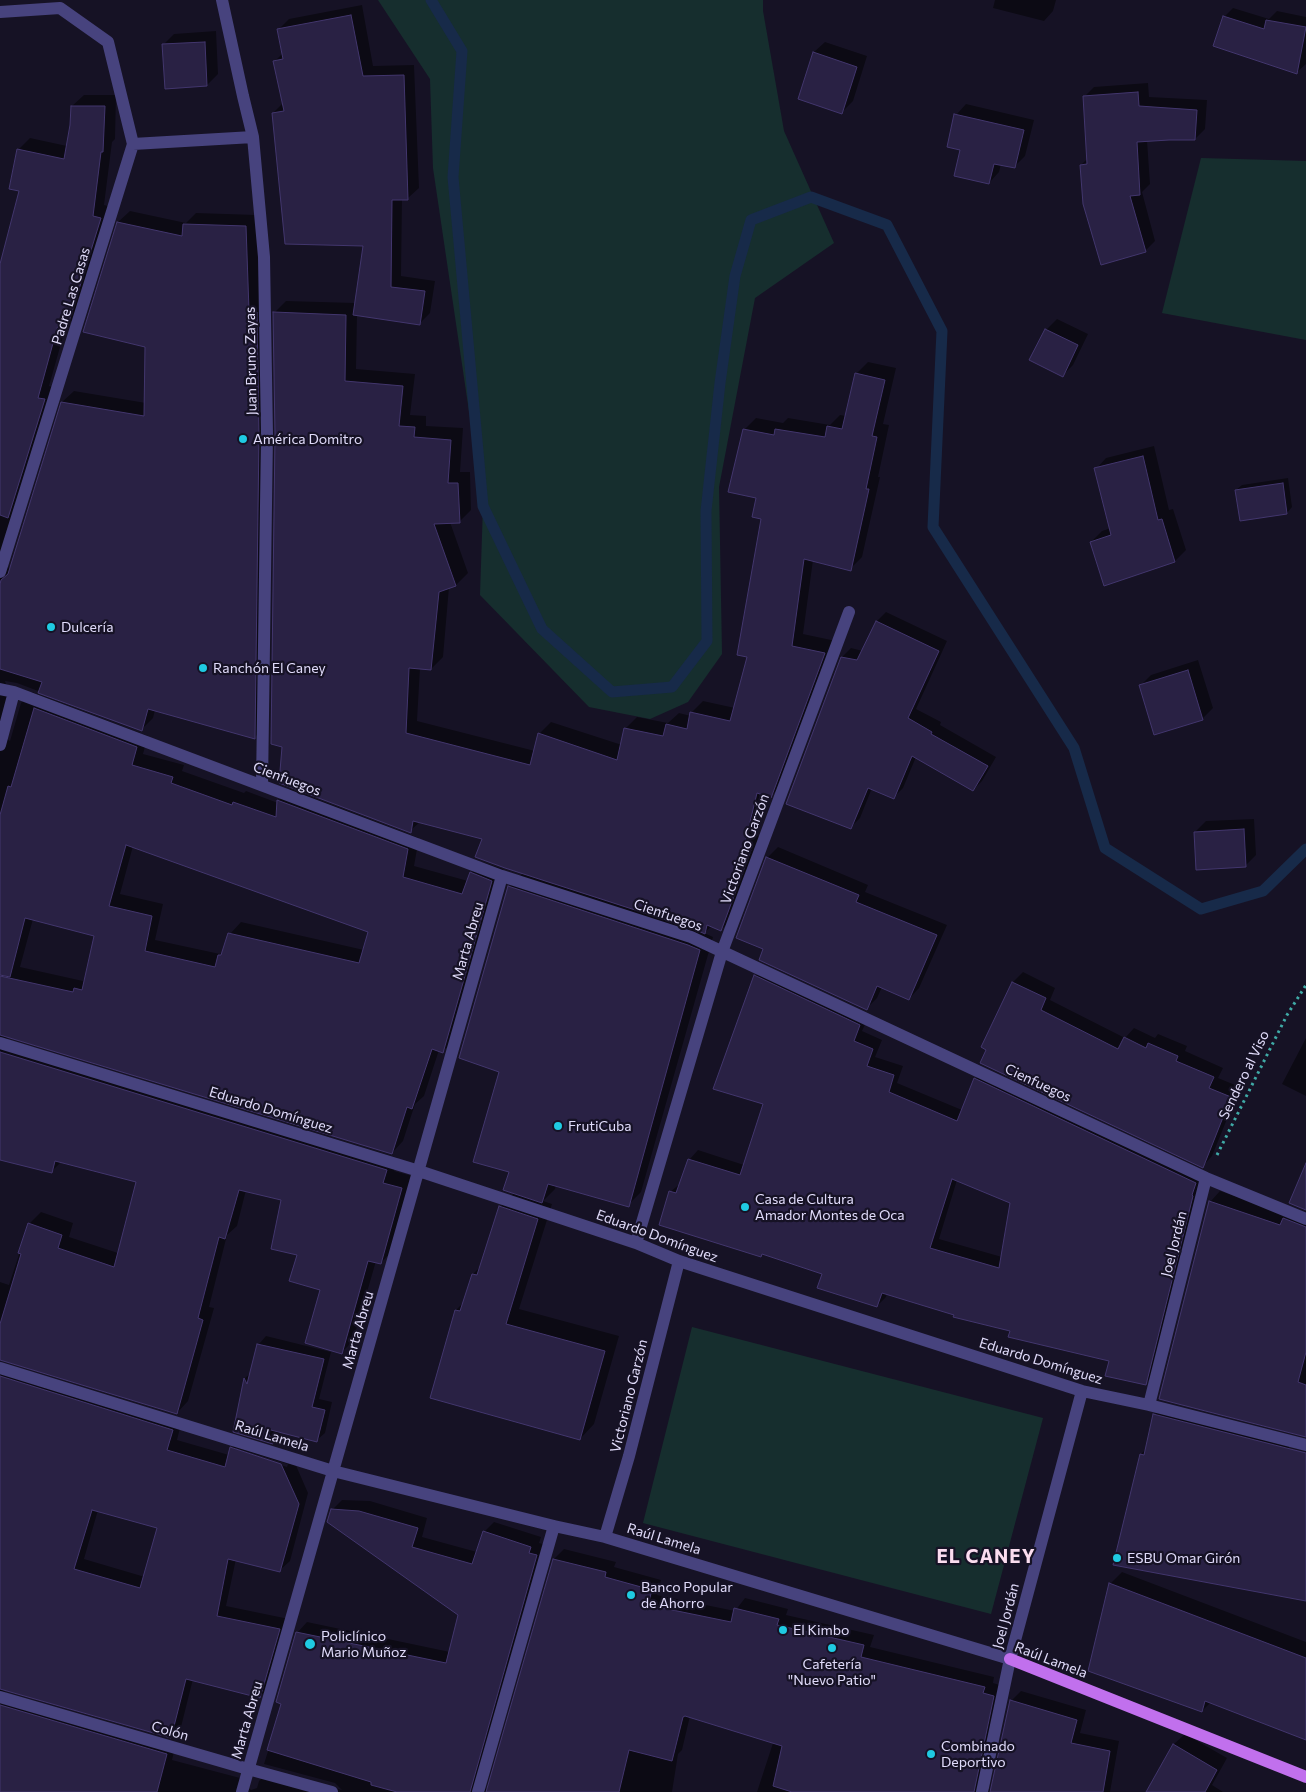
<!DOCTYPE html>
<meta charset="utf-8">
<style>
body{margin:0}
canvas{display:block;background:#161225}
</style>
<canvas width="1306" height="1792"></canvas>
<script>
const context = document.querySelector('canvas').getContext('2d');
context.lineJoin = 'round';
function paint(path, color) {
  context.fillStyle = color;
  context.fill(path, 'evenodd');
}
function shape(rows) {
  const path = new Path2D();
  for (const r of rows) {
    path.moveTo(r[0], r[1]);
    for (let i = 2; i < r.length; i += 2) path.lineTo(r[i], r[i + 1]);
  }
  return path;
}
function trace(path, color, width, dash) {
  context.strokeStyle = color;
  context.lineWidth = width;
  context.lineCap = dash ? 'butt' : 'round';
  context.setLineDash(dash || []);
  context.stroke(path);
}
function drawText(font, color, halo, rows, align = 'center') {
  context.font = font + ' Commissioner,sans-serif';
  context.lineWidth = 4.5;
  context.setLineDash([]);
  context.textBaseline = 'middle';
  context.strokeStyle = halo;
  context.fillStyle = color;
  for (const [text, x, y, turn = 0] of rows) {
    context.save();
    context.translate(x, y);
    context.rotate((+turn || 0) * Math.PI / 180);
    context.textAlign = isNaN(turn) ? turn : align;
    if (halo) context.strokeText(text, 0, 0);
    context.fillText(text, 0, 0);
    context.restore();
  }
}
const green = shape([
 [378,0,763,0,763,11,784,131,834,243,755,298,719,487,722,654,688,702,650,719,589,707,480,595,483,506,433,168,430,79],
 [1201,158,1306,161,1306,340,1162,313],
 [692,1327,1043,1418,991,1614,643,1523]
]);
const shadow = shape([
 [995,0,1056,0,1053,11,1044,21,993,8],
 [362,5,373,66,414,65,419,188,408,198,402,198,401,276,435,281,430,313,420,323,357,315,356,369,415,374,410,415,426,416,426,426,463,428,460,472,470,472,471,510,459,522,450,522,468,573,456,585,449,587,443,657,431,669,420,668,417,721,535,751,539,734,551,722,622,745,625,729,637,717,668,723,679,713,691,716,691,713,703,701,735,708,749,656,762,518,744,430,756,418,783,423,788,418,830,425,840,415,846,416,856,374,868,362,896,368,883,424,889,425,878,477,880,477,862,557,850,569,813,560,803,634,836,641,782,785,770,797,765,795,755,835,762,838,733,918,721,930,712,926,704,933,713,937,641,1192,628,1205,556,1185,555,1189,543,1201,552,1204,519,1309,619,1336,594,1424,580,1439,456,1310,464,1302,473,1274,481,1266,500,1207,514,1193,500,1071,509,887,523,873,484,838,421,821,410,831,283,746,274,313,286,301,356,303,364,244,273,113,283,103,274,62,283,53,279,29,289,19],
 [1233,8,1269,19,1277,11,1306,17,1306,64,1296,73,1224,17],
 [216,31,218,74,207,85,163,45,174,34],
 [825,42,867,56,853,101,842,112,814,52],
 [1148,83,1149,97,1207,100,1205,129,1195,139,1147,140,1150,184,1142,192,1155,241,1145,251,1081,165,1088,158,1084,97,1094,87],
 [84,95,116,95,115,139,112,142,104,205,112,207,79,315,66,326,49,386,56,388,6,567,11,568,62,402,74,391,146,403,146,346,118,222,130,211,186,223,196,213,257,215,260,300,266,726,254,738,155,710,153,718,141,730,17,683,5,681,6,684,15,687,3,736,10,741,21,703,32,692,148,736,143,754,184,765,182,771,244,793,246,791,278,803,278,801,290,789,419,838,414,866,468,881,471,873,482,862,503,869,455,1040,443,1051,439,1050,424,1096,415,1104,403,1141,392,1153,4,1035,9,1040,398,1158,394,1171,412,1176,392,1251,381,1263,376,1261,353,1341,342,1352,321,1289,298,1254,283,1199,246,1190,237,1226,227,1235,209,1307,214,1308,188,1401,177,1413,0,1331,0,1282,9,1285,29,1224,41,1212,73,1223,69,1237,118,1253,138,1181,62,1161,51,1172,0,1158,0,263,2,263,20,190,18,150,30,138,67,146,72,125,72,106],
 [133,846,369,931,364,950,241,922,230,934,224,950,220,954,155,940,163,904,120,894],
 [33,919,95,935,85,978,83,981,20,967],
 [966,104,1034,120,1025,156,1014,167,1001,164,999,172,989,183,956,115],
 [1057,319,1088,334,1073,365,1062,376,1046,330],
 [1154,446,1169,510,1173,509,1186,550,1175,561,1104,584,1091,542,1102,531,1111,528,1096,469,1106,458],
 [1288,478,1292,507,1287,513,1236,490,1242,485],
 [886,612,947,641,916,709,941,722,940,725,996,757,982,781,973,790,916,757,903,788,894,797,872,788,860,818,851,827,842,657,851,648,863,651,877,621],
 [1198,660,1213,708,1202,719,1140,686,1151,675],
 [1254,819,1256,855,1245,866,1195,832,1206,821],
 [778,847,868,885,865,892,947,925,919,988,909,999,882,987,877,998,866,1009,765,949,738,937,767,858],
 [764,967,869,1016,862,1031,882,1040,875,1057,903,1066,897,1083,962,1110,975,1079,984,1070,1205,1173,1155,1374,1145,1383,1110,1360,887,1293,886,1297,877,1306,823,1273,763,1253,761,1256,670,1192,681,1183,689,1160,698,1150,744,1165,765,1103,755,976],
 [957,1180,1012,1202,1002,1257,939,1239],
 [1023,972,1055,988,1050,1000,1125,1038,1134,1028,1155,1038,1158,1034,1187,1046,1185,1051,1223,1068,1218,1078,1240,1087,1212,1156,1203,1166,983,1047,1013,982],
 [1306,1038,1306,1096,1282,1084],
 [1220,1191,1289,1214,1306,1213,1306,1415,1210,1202],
 [266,1336,331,1352,319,1399,332,1402,325,1433,317,1440,278,1431,280,1435,273,1442,234,1431,245,1378,252,1372,259,1344],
 [0,1369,182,1420,177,1440,229,1455,231,1448,241,1438,291,1454,308,1493,290,1561,279,1571,236,1559,226,1606,289,1619,270,1686,260,1697,193,1679,181,1727,171,1737,0,1687,8,1695,176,1744,172,1760,244,1779,244,1784,251,1790,257,1788,259,1781,269,1771,342,1790,335,1783,264,1764,283,1703,297,1633,307,1622,450,1652,459,1614,332,1510,342,1500,370,1501,427,1518,422,1537,477,1552,484,1532,494,1522,541,1537,539,1543,547,1545,482,1788,489,1789,554,1559,564,1549,616,1562,614,1567,661,1580,657,1595,735,1611,745,1598,788,1609,786,1615,874,1635,870,1647,994,1677,993,1683,1003,1686,984,1785,990,1790,992,1790,1011,1701,1021,1691,1086,1710,1080,1733,1119,1741,1110,1792,757,1792,773,1743,690,1716,682,1750,678,1754,672,1792,0,1792],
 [236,1448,288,1464,287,1467,236,1451],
 [98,1510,158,1527,145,1577,84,1559],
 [1165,1404,1292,1437,1286,1457,1306,1462,1306,1600,1141,1454,1147,1448,1154,1415],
 [1122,1572,1306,1642,1306,1739,1211,1702,1202,1711,1110,1584],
 [1185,1734,1227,1758,1212,1785,1223,1792,1148,1792,1174,1744]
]);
const stream = shape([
 [431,0,462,51,453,177,483,506,542,629,612,692,672,687,707,641,706,511,720,383,735,276,751,220,811,197,887,225,942,331,933,527,1074,748,1105,848,1201,909,1263,891,1306,849]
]);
const building = shape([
 [351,15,363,76,404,75,408,200,392,200,391,287,425,291,420,325,353,315,363,246,285,244,272,113,284,111,273,61,283,59,277,29,351,15],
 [1223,16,1264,29,1266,20,1306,27,1297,74,1213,46,1223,16],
 [205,42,207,86,165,89,162,44,205,42],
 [813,52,857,67,842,114,798,99,813,52],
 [1138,92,1139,106,1197,110,1195,140,1169,140,1137,142,1140,195,1130,196,1146,252,1101,265,1083,204,1080,165,1087,164,1083,96,1138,92],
 [71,106,105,106,103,152,101,152,93,216,101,218,67,328,58,325,38,398,45,399,8,518,0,515,0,264,19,191,9,189,17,149,64,159,70,125,71,106],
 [954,114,1024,130,1015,168,994,164,989,184,954,176,960,150,947,147,954,114],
 [117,222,182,236,183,224,246,226,249,311,257,312,259,435,255,739,148,709,142,731,38,693,42,682,0,669,0,584,1,580,8,574,61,402,144,416,145,347,83,332,117,222],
 [273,312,346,315,345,381,403,386,399,426,415,427,414,437,451,440,448,483,458,483,460,523,434,524,456,586,439,592,431,670,409,668,406,733,530,765,538,733,617,760,624,728,663,736,666,724,687,729,690,712,730,721,747,657,737,655,761,519,752,517,756,498,728,492,743,429,774,435,775,429,825,437,827,426,842,429,855,373,885,380,872,436,877,437,866,489,869,489,851,571,804,559,792,646,825,653,771,798,757,793,744,847,751,850,721,931,707,925,705,934,694,929,505,868,475,857,482,839,413,821,411,833,279,783,282,747,271,744,275,435,273,312],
 [1045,329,1078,345,1063,377,1029,360,1045,329],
 [1143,456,1158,520,1162,519,1175,562,1104,586,1090,542,1111,535,1094,468,1143,456],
 [1283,483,1287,514,1240,521,1235,490,1283,483],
 [876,621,939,651,908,718,932,732,931,734,988,766,973,791,912,756,894,799,868,788,851,829,786,804,841,657,857,660,876,621],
 [1188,670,1203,720,1154,735,1139,685,1188,670],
 [34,708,137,747,132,765,173,777,171,783,232,805,233,802,276,817,277,800,408,849,403,877,462,894,470,872,492,881,443,1053,432,1049,412,1109,407,1107,392,1154,0,1035,0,976,73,992,74,988,82,990,94,936,25,918,10,977,0,975,0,815,8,786,11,787,34,708],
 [126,845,368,932,359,963,228,933,221,955,218,955,215,967,145,951,152,916,109,906,126,845],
 [1244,829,1246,867,1196,870,1194,832,1244,829],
 [766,857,859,895,856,902,937,935,909,1000,877,986,867,1010,759,960,763,949,736,938,766,857],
 [508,886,688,945,700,950,629,1207,548,1184,542,1203,503,1190,509,1172,473,1162,499,1072,459,1058,508,886],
 [754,975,860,1025,854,1041,873,1049,867,1066,894,1075,889,1092,957,1121,974,1078,1196,1183,1192,1195,1193,1196,1146,1385,1105,1376,1109,1361,1008,1337,1010,1331,953,1317,954,1315,882,1293,877,1307,817,1288,822,1274,762,1254,761,1257,659,1225,669,1191,676,1193,688,1159,740,1175,763,1104,713,1089,754,975],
 [952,1179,1010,1203,999,1268,930,1248,952,1179],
 [1012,982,1046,998,1041,1010,1118,1049,1124,1037,1146,1048,1148,1043,1178,1056,1176,1061,1214,1077,1209,1088,1231,1097,1203,1168,980,1063,986,1050,981,1047,1012,982],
 [0,1052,387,1170,383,1183,402,1188,381,1264,368,1261,342,1354,305,1343,320,1290,289,1281,297,1255,271,1249,281,1200,239,1190,225,1239,219,1237,198,1318,203,1320,177,1414,0,1360,0,1324,21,1254,18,1253,28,1223,62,1235,58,1248,114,1267,136,1182,55,1161,52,1173,0,1160,0,1052],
 [1306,1163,1306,1210,1289,1203,1306,1163],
 [1209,1201,1280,1225,1283,1218,1306,1227,1306,1352,1298,1382,1306,1385,1306,1437,1159,1399,1209,1201],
 [499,1206,538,1219,506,1324,605,1351,580,1440,430,1398,455,1310,460,1311,472,1274,477,1275,499,1206],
 [257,1344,324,1359,312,1407,325,1410,317,1442,267,1429,273,1444,233,1432,244,1378,247,1384,257,1344],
 [0,1376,173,1430,167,1450,225,1467,230,1447,281,1464,299,1504,280,1572,228,1559,217,1616,280,1629,260,1698,186,1679,171,1738,0,1689,0,1376],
 [92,1510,157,1528,140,1588,74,1569,92,1510],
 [1153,1414,1306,1453,1306,1601,1113,1565,1140,1454,1144,1455,1153,1414],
 [331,1509,359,1511,418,1528,412,1547,472,1564,483,1531,531,1547,529,1553,537,1555,470,1792,397,1792,371,1785,371,1782,267,1750,281,1704,276,1702,296,1632,446,1663,458,1615,327,1522,331,1509],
 [553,1559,606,1572,605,1577,652,1590,648,1605,731,1622,734,1608,779,1619,777,1625,864,1645,861,1657,985,1687,983,1693,994,1696,974,1792,792,1792,773,1786,782,1746,685,1716,683,1717,672,1761,629,1750,619,1792,486,1792,553,1559],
 [1109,1583,1306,1658,1306,1740,1205,1701,1202,1712,1088,1671,1109,1583],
 [1010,1700,1077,1720,1071,1743,1110,1751,1103,1792,990,1792,1010,1700],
 [0,1705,167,1754,157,1792,0,1792,0,1705],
 [1173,1744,1217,1770,1205,1792,1146,1792,1173,1744]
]);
const path = shape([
 [1217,1155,1287,1015,1306,985]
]);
const minor = shape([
 [222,0,243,96,253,137,264,257,267,435,262,785],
 [0,12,60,8,108,42,133,144,0,572],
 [133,144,253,137],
 [0,689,14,692,502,876,691,937,1206,1178,1306,1219],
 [0,745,14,692],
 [0,1043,419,1171,636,1243,679,1261,1082,1391,1149,1405,1306,1445],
 [636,1243,722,952,849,612],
 [0,1368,333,1471,554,1526,605,1537,1010,1659],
 [1149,1405,1206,1178],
 [605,1537,629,1456,679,1261],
 [0,1697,248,1769,332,1792],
 [242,1792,502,876],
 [478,1792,554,1526],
 [982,1792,1010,1659,1082,1391]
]);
const major = shape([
 [1010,1659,1306,1777]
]);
const markers = [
 [243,439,5,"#1fcae2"],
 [51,627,5,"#1fcae2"],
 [203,668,5,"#1fcae2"],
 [558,1126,5,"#1fcae2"],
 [745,1207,5,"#1fcae2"],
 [1117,1558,5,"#1fcae2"],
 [631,1595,5,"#1fcae2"],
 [783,1630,5,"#1fcae2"],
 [310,1644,6,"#1fcae2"],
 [832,1648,5,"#1fcae2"],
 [931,1754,5,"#1fcae2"]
];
const streetNames = [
 ["Padre Las Casas",71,296,-73],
 ["Juan Bruno Zayas",251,361,-91],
 ["Cienfuegos",287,779,21],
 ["Victoriano Garzón",745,849,-70],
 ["Cienfuegos",668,915,19],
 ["Marta Abreu",468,941,-74],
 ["Sendero al Viso",1244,1075,-64],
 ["Cienfuegos",1038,1083,25],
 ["Eduardo Domínguez",271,1110,17],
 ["Eduardo Domínguez",657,1236,20],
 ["Joel Jordán",1174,1244,-76],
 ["Marta Abreu",358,1330,-74],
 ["Eduardo Domínguez",1041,1361,17],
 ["Victoriano Garzón",629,1396,-76],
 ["Raúl Lamela",272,1436,17],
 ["Raúl Lamela",664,1539,17],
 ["Joel Jordán",1006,1616,-75],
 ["Raúl Lamela",1051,1660,21],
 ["Marta Abreu",247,1720,-74],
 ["Colón",170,1731,16]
];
const poiNames = [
 ["América Domitro",253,439],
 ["Dulcería",61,627],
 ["Ranchón El Caney",213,668],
 ["FrutiCuba",568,1126],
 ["Casa de Cultura",755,1199],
 ["Amador Montes de Oca",755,1215],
 ["ESBU Omar Girón",1127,1558],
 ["Banco Popular",641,1587],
 ["de Ahorro",641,1603],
 ["El Kimbo",793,1630],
 ["Policlínico",321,1636],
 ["Mario Muñoz",321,1652],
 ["Cafetería",832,1664,"center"],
 ["\"Nuevo Patio\"",832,1680,"center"],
 ["Combinado",941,1746],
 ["Deportivo",941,1762]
];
const districtNames = [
 ["EL CANEY",986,1557]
];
paint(green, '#162e2e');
paint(shadow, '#0007');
trace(stream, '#172a49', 11);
paint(building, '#292144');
trace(building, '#42366d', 1);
trace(path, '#3faaa6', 3, [2.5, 4]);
trace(minor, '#47437e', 12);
trace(major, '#c170ed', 12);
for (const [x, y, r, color] of markers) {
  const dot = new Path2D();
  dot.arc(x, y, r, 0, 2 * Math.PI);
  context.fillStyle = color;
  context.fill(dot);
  trace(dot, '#161225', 2);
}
drawText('14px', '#e0dbfa', '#161225', streetNames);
drawText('14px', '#e0dbfa', '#161225', poiNames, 'left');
context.letterSpacing = '1px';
drawText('bold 19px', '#fbddef', '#161225', districtNames);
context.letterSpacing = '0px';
</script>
